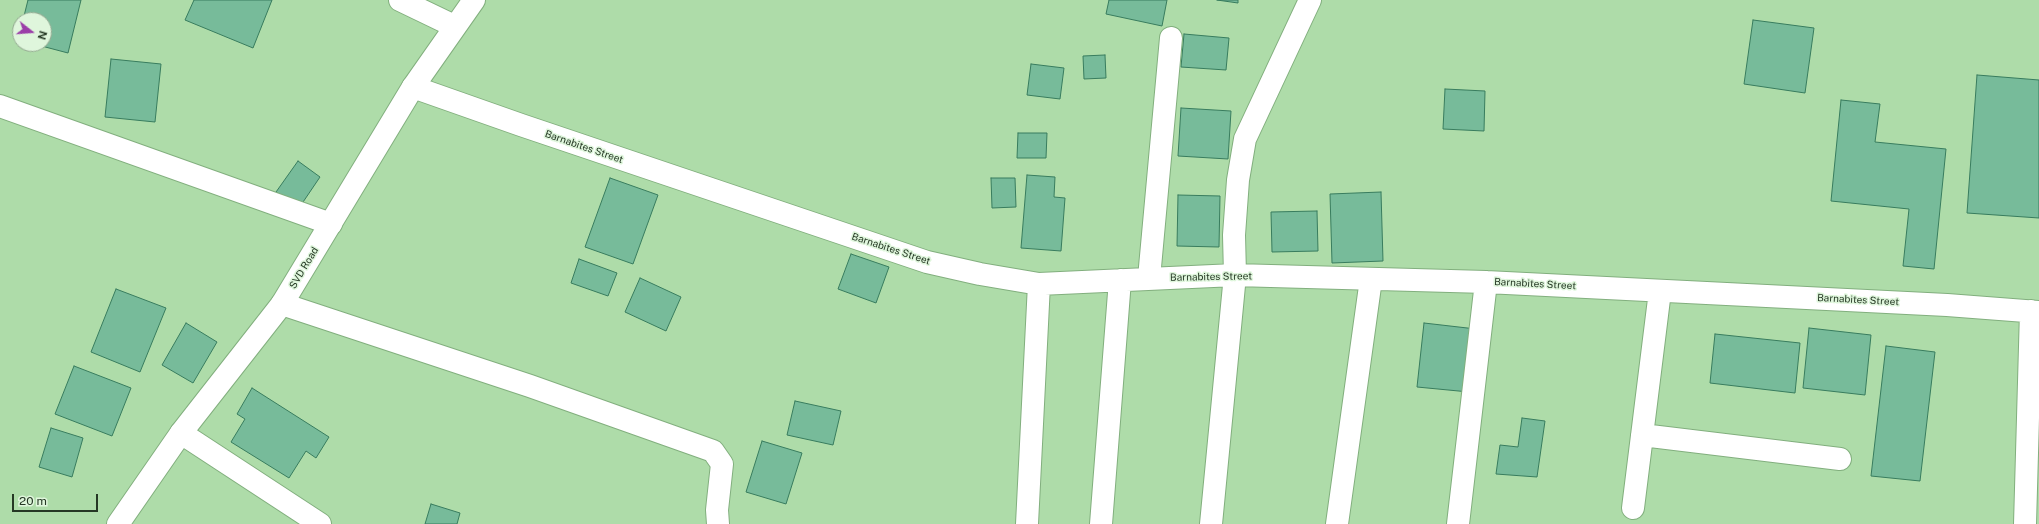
<!DOCTYPE html>
<style>
body{margin:0}
#map{position:relative;width:2039px;height:524px;overflow:hidden;background:#aedca9;font-family:"Public Sans",sans-serif}
canvas{display:block}
.north{position:absolute;left:12px;top:12px;width:40px;height:40px;box-sizing:border-box;background:#dff6dc;border:1px solid #95aa92;border-radius:50%;rotate:107deg;font-size:11px;font-weight:700;line-height:16px;text-align:center;color:#253824}
.north::after{content:'';display:block;margin:auto;width:14px;height:18px;background:#9b3ea8;clip-path:polygon(50% 0,100% 100%,50% 72%,0 100%)}
.scale{position:absolute;left:12px;top:494px;width:86px;height:18px;box-sizing:border-box;border:2px solid #253824;border-top:0;padding-left:5px;font-size:12px;line-height:14px;white-space:nowrap;color:#253824;-webkit-text-stroke:3px #dff6dc;paint-order:stroke}
</style>
<div id="map">
<canvas width="2039" height="524"></canvas>
<div class="north">N</div>
<div class="scale">20 m</div>
</div>
<script>
const context = document.querySelector('canvas').getContext('2d');
context.lineJoin = 'round';
function paint(path, color) {
  context.fillStyle = color;
  context.fill(path, 'evenodd');
}
function shape(rows) {
  const path = new Path2D();
  for (const r of rows) {
    path.moveTo(r[0], r[1]);
    for (let i = 2; i < r.length; i += 2) path.lineTo(r[i], r[i + 1]);
  }
  return path;
}
function trace(path, color, width, dash) {
  context.strokeStyle = color;
  context.lineWidth = width;
  context.lineCap = dash ? 'butt' : 'round';
  context.setLineDash(dash || []);
  context.stroke(path);
}
function drawText(font, color, halo, rows, align = 'center') {
  context.font = font + ' "Public Sans",sans-serif';
  context.lineWidth = 3;
  context.setLineDash([]);
  context.textBaseline = 'middle';
  context.strokeStyle = halo;
  context.fillStyle = color;
  for (const [text, x, y, turn = 0] of rows) {
    context.save();
    context.translate(x, y);
    context.rotate((+turn || 0) * Math.PI / 180);
    context.textAlign = isNaN(turn) ? turn : align;
    if (halo) context.strokeText(text, 0, 0);
    context.fillText(text, 0, 0);
    context.restore();
  }
}
const building = shape([
 [28,0,81,0,68,53,34,44,44,44,44,20,23,20,28,0],
 [194,0,272,0,253,48,185,20,194,0],
 [1109,0,1167,0,1162,26,1106,14,1109,0],
 [1217,0,1238,0,1238,3,1217,0],
 [1753,20,1814,28,1805,93,1744,84,1753,20],
 [1184,34,1229,38,1226,70,1181,67,1184,34],
 [1105,55,1106,78,1084,79,1083,56,1105,55],
 [111,59,161,64,155,122,105,117,111,59],
 [1031,64,1064,68,1060,99,1027,95,1031,64],
 [1977,75,2039,80,2039,218,1967,213,1977,75],
 [1445,89,1485,91,1484,131,1443,129,1445,89],
 [1841,100,1880,104,1875,142,1946,149,1934,269,1903,266,1909,209,1831,201,1841,100],
 [1181,108,1231,111,1228,159,1178,156,1181,108],
 [1018,133,1047,133,1046,158,1017,158,1018,133],
 [298,161,320,177,299,208,276,192,298,161],
 [1027,175,1055,177,1054,197,1065,198,1061,251,1021,248,1027,175],
 [610,178,658,195,633,264,585,247,610,178],
 [991,178,1015,178,1016,207,992,208,991,178],
 [1381,192,1383,261,1332,263,1330,194,1381,192],
 [1178,195,1220,196,1219,247,1177,246,1178,195],
 [1317,211,1318,251,1272,252,1271,212,1317,211],
 [851,254,889,267,876,303,838,289,851,254],
 [579,259,617,273,608,296,571,283,579,259],
 [640,278,681,297,666,331,625,312,640,278],
 [116,289,166,308,140,372,91,352,116,289],
 [186,323,217,342,193,383,162,365,186,323],
 [1424,323,1476,329,1469,392,1417,387,1424,323],
 [1809,328,1871,335,1865,395,1803,388,1809,328],
 [1715,334,1800,343,1795,393,1710,383,1715,334],
 [1886,346,1935,352,1920,481,1871,476,1886,346],
 [74,366,131,388,112,436,55,414,74,366],
 [252,388,329,437,316,458,306,451,289,478,231,442,245,419,237,414,252,388],
 [795,401,841,411,833,445,787,435,795,401],
 [1522,418,1545,421,1537,477,1496,474,1500,445,1518,447,1522,418],
 [51,428,83,438,72,477,39,467,51,428],
 [762,441,802,453,786,504,746,492,762,441],
 [431,504,460,513,457,524,425,524,431,504]
]);
const minor = shape([
 [400,0,454,26],
 [413,87,521,125,927,262,980,274,1039,284,1235,275,1486,282,1947,305,2039,312],
 [0,106,331,224],
 [1149,278,1171,38],
 [282,304,530,386,713,451,722,464,717,510,718,524],
 [181,433,320,524],
 [1642,435,1840,459],
 [1633,508,1660,291],
 [1027,524,1039,284],
 [1101,524,1120,280],
 [1211,524,1235,275,1234,235,1238,180,1245,139,1310,0],
 [1337,524,1371,279],
 [1458,524,1486,282],
 [2025,524,2031,311]
]);
const major = shape([
 [118,524,181,433,282,304,413,87,474,0]
]);
const streetNames = [
 ["Barnabites Street",584,147,19],
 ["Barnabites Street",891,249,18],
 ["SVD Road",304,268,-59],
 ["Barnabites Street",1211,277,-1],
 ["Barnabites Street",1535,284,3],
 ["Barnabites Street",1858,300,3]
];
paint(building, '#77bb9a');
trace(building, '#387c5e', 1);
trace(minor, '#82af7e', 24);
trace(major, '#82af7e', 24);
trace(minor, '#fff', 22);
trace(major, '#fff', 22);
drawText('10px', '#253824', '#dff6dc', streetNames);
</script>
